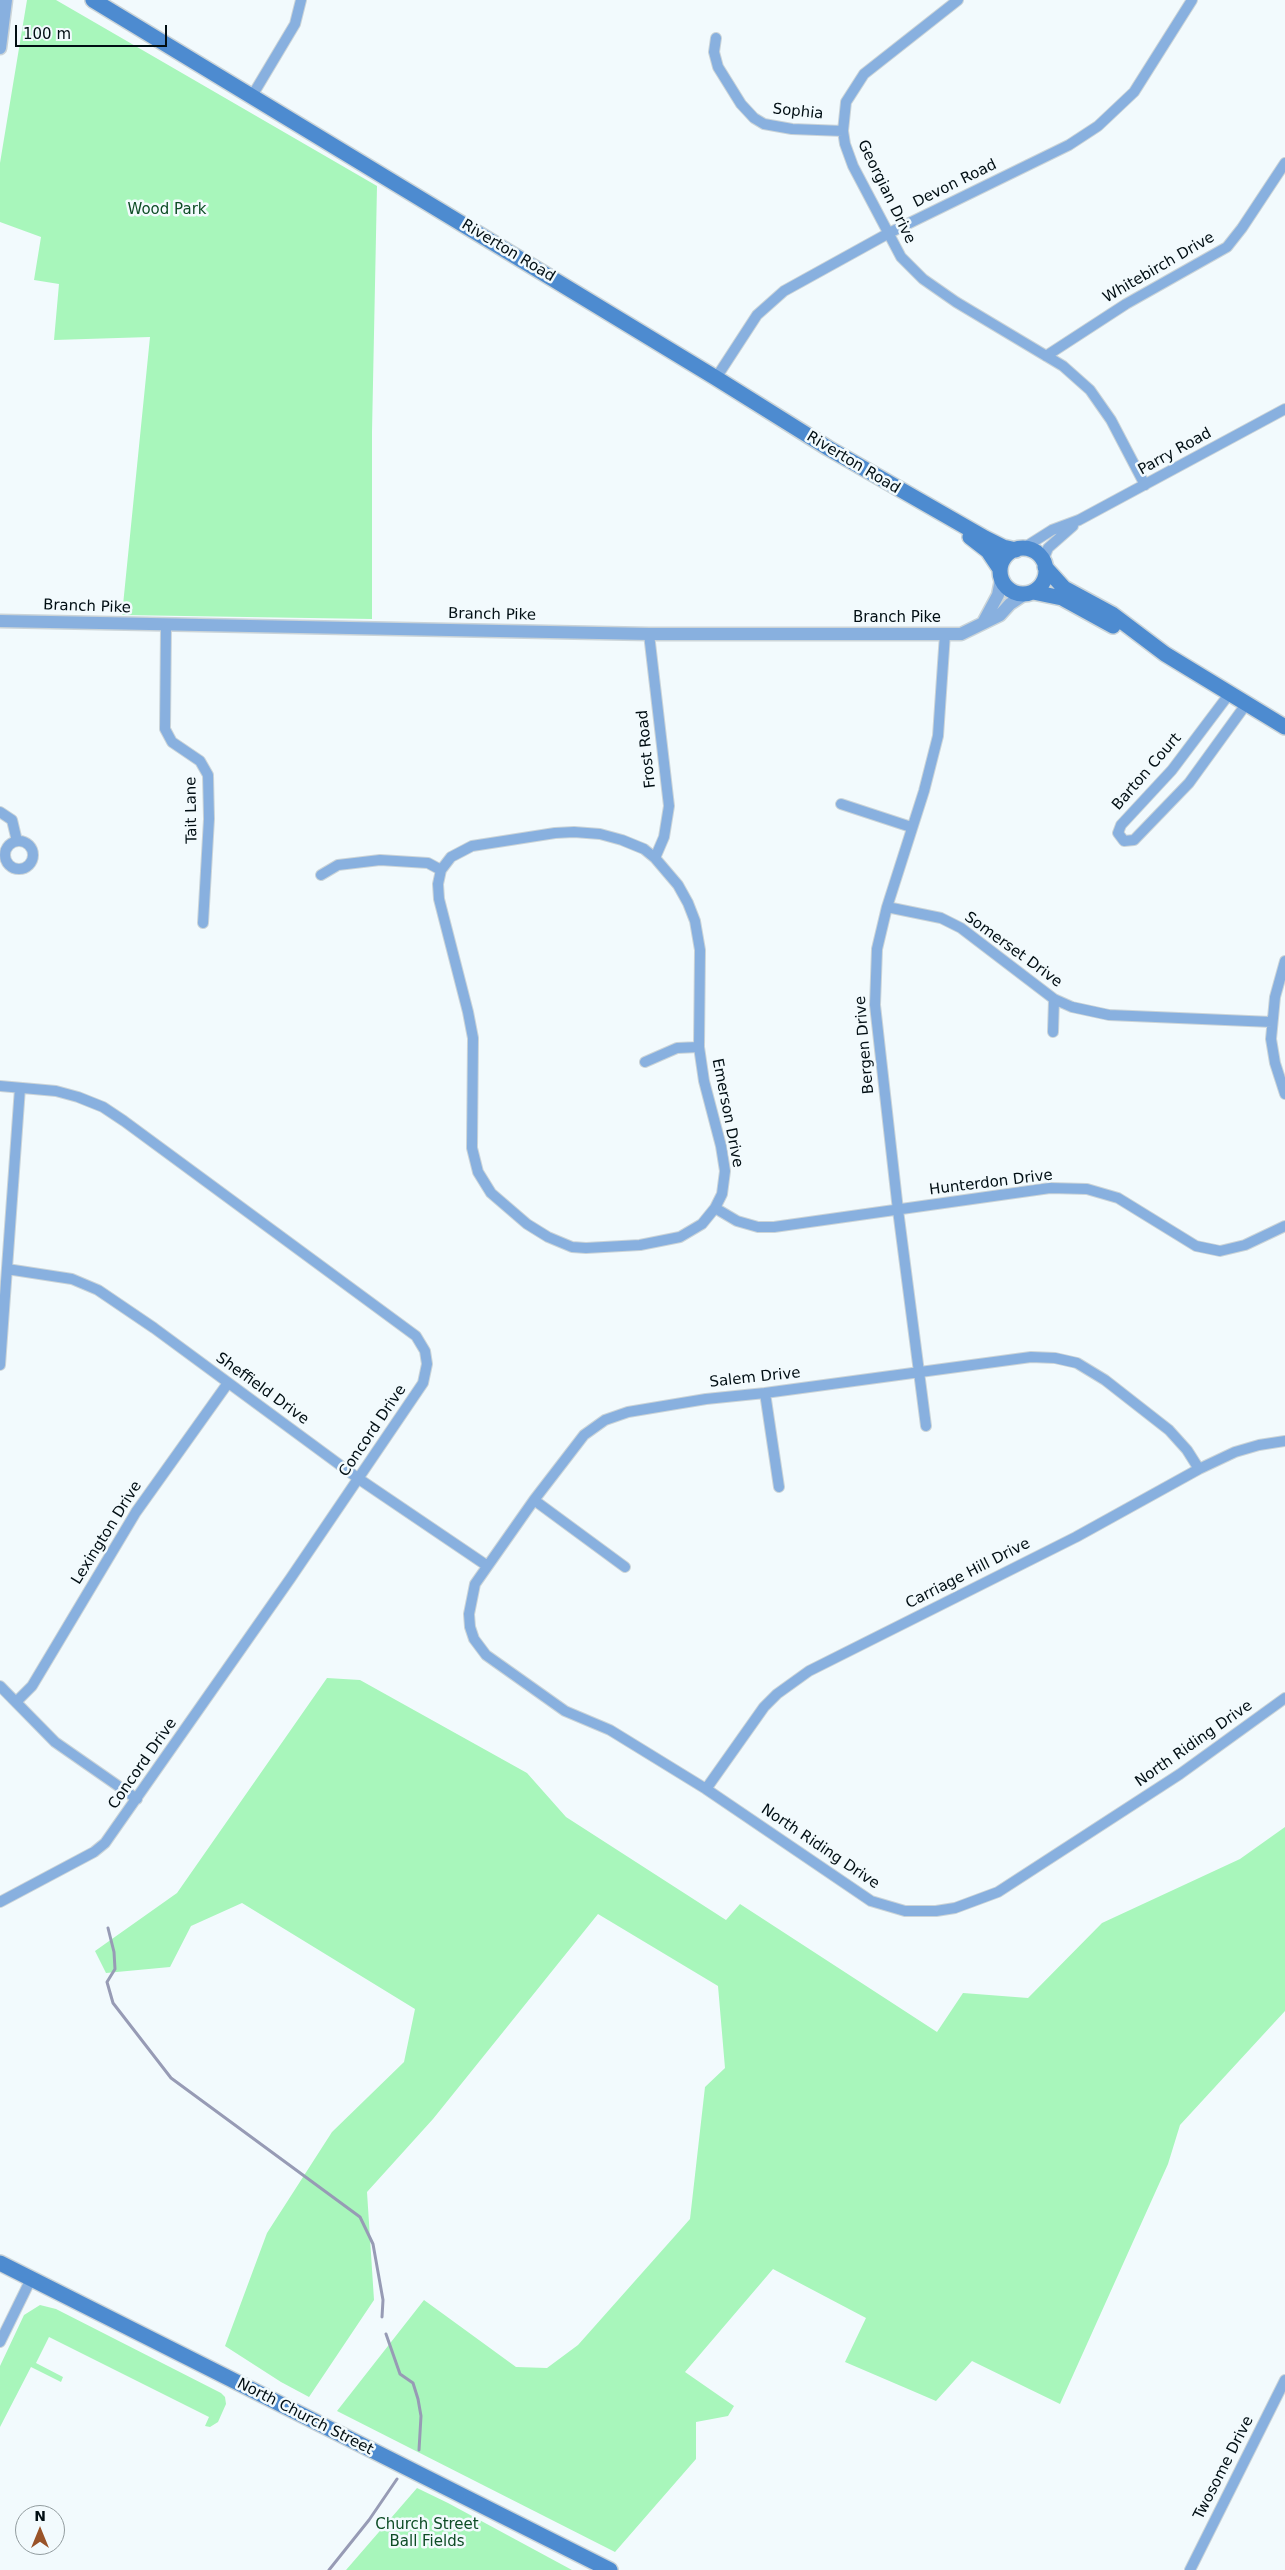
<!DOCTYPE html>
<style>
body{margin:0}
#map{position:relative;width:1285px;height:2570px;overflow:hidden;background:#f2fafd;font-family:"DejaVu Sans",sans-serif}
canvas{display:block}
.north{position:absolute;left:15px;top:2505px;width:50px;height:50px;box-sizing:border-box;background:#f2fafd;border:1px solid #929c9f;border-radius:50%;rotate:0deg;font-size:14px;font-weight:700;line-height:20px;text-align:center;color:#010e13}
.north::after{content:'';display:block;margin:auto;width:18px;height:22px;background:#995329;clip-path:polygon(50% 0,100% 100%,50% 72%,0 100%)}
.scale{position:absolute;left:15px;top:25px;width:152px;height:22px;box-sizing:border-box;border:2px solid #010e13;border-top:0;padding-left:6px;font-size:15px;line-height:18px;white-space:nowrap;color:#010e13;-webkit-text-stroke:4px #f2fafd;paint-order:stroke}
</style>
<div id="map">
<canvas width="1285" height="2570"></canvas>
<div class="north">N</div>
<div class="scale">100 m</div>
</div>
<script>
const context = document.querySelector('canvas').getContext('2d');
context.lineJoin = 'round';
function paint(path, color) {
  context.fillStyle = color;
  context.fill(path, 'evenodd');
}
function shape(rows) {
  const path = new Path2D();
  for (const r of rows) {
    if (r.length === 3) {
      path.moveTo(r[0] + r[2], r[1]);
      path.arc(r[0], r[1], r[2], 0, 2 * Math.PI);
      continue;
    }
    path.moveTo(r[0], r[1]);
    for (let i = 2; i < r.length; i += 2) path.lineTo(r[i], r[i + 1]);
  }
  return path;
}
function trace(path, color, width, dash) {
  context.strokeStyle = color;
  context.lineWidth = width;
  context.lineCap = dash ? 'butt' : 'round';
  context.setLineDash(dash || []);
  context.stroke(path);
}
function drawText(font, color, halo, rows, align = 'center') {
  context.font = font + ' "DejaVu Sans",sans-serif';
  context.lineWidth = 5;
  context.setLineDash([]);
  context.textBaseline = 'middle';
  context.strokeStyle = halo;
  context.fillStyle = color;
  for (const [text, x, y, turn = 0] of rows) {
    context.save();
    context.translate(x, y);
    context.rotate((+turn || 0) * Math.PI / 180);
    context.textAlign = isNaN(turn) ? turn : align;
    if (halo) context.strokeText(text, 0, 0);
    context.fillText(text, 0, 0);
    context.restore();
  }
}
const green = shape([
 [27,0,56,0,377,186,372,432,372,619,122,615,150,337,54,340,59,284,34,280,41,237,0,222,0,163],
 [327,1678,360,1680,527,1773,566,1817,726,1920,740,1904,937,2032,963,1993,1028,1998,1102,1923,1240,1859,1285,1827,1285,2011,1180,2125,1168,2164,1060,2404,972,2361,936,2401,845,2362,866,2318,773,2269,685,2372,734,2406,728,2416,696,2422,696,2459,615,2552,337,2411,424,2300,516,2367,547,2368,578,2345,690,2219,705,2087,725,2068,718,1986,598,1914,433,2119,367,2192,374,2300,309,2397,281,2382,225,2346,267,2233,332,2132,404,2062,415,2009,242,1903,191,1926,170,1967,106,1973,95,1951,177,1893],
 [40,2305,56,2309,221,2393,225,2397,226,2404,218,2422,210,2427,205,2426,209,2417,49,2337,36,2363,63,2377,61,2382,31,2367,0,2427,0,2366,24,2315],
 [417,2488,448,2503,572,2570,346,2570]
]);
const stream = shape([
 [108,1928,114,1952,115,1969,107,1982,113,2003,171,2078,360,2217,373,2244,383,2300,382,2317],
 [386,2334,400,2374,413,2383,418,2399,421,2416,419,2450],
 [329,2570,369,2520,397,2479]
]);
const minor = shape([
 [958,0,864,74,846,102,843,131,845,144,853,166,901,257,923,279,956,302,1063,366,1090,390,1111,420,1145,485],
 [716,38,714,52,718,67,741,104,754,118,764,124,792,129,843,131],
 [252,96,295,24,301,0],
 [1046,356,1126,304,1227,247,1242,228,1285,163],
 [716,378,757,315,784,291,889,233,1069,145,1098,126,1134,92,1192,0],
 [1022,549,1052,530,1079,520,1285,409],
 [1043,561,1048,548,1073,526],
 [166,625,165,729,172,742,200,761,208,775,209,819,203,923],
 [649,634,669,806,664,837,655,858],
 [1230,693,1172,770,1121,825,1118,833,1124,841,1134,840,1189,783,1247,703],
 [841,804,911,827],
 [0,812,12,820,17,841],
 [574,832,600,834,622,840,644,849,655,858,678,885,688,903,695,921,700,950,699,1047,704,1081,721,1146,725,1171,722,1194,715,1208,702,1224,680,1237,640,1245,586,1248,572,1247,548,1237,527,1224,491,1193,478,1172,472,1148,473,1038,468,1012,439,899,438,884,441,870,451,857,472,846,555,833,574,832],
 [19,855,14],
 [321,875,338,865,380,860,428,863,441,870],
 [887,907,941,918,961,928,1054,999,1072,1007,1109,1015,1272,1022],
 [1285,961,1275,997,1271,1039,1275,1063,1285,1094],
 [1053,1032,1054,999],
 [645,1062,677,1048,699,1047],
 [0,1086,56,1091,78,1097,103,1107,124,1121,416,1336,425,1351,427,1364,423,1383,290,1579,105,1843,94,1852,0,1902],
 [715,1208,737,1221,758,1227,774,1227,1050,1188,1087,1189,1118,1198,1196,1246,1220,1251,1245,1245,1285,1226],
 [7,1269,72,1279,98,1290,154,1328,359,1479,486,1565],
 [0,1365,20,1088],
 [765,1393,779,1487],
 [926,1426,898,1210,875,1005,877,949,887,907,924,791,938,736,945,634],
 [1199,1469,1187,1450,1169,1430,1105,1380,1077,1363,1055,1358,1031,1357,765,1393,706,1399,628,1412,605,1420,584,1435,534,1500,475,1584,469,1614,470,1627,474,1639,486,1655,565,1711,610,1730,706,1789,871,1901,905,1911,936,1911,955,1908,998,1892,1180,1774,1285,1698],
 [534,1500,625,1567],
 [0,1686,55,1742,137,1799],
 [16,1702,32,1686,136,1512,228,1383],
 [706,1789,764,1707,777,1694,809,1671,1076,1537,1199,1469,1235,1452,1259,1445,1285,1441],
 [0,2342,31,2279],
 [1190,2570,1285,2380]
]);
const tertiary = shape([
 [0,48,6,0],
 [0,621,649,634,961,634,1000,615,1010,604,1025,594],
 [983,623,998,595,1001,580]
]);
const secondary = shape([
 [93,0,716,378,828,448,985,538,1003,547,1016,550],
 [970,537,988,551,1000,569],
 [1023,571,23],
 [1045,567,1064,588,1112,614,1165,654,1285,727],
 [1033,592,1062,598,1113,626],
 [0,2263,610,2570]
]);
const streetNames = [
 ["Sophia",798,112,6],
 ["Devon Road",955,184,-26],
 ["Georgian Drive",886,192,64],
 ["Riverton Road",508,251,31],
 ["Whitebirch Drive",1159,268,-30],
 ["Parry Road",1175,452,-29],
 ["Riverton Road",853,463,31],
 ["Branch Pike",87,607,2],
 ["Branch Pike",492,615,1],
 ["Branch Pike",897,618],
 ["Frost Road",647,749,-96],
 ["Barton Court",1147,772,-49],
 ["Tait Lane",192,810,-91],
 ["Somerset Drive",1013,950,36],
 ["Bergen Drive",865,1045,-95],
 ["Emerson Drive",727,1113,79],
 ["Hunterdon Drive",991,1183,-7],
 ["Salem Drive",755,1378,-6],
 ["Sheffield Drive",262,1389,36],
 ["Concord Drive",373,1431,-56],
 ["Lexington Drive",107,1533,-58],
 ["Carriage Hill Drive",968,1574,-27],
 ["North Riding Drive",1194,1744,-35],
 ["Concord Drive",143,1764,-55],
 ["North Riding Drive",820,1847,34],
 ["North Church Street",305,2417,27],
 ["Twosome Drive",1224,2468,-63]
];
const parkNames = [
 ["Wood Park",167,210],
 ["Church Street",427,2525],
 ["Ball Fields",427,2542]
];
paint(green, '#a8f6bb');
trace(stream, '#979bb5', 3);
trace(minor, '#cbd4d8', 12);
trace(tertiary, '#cbd4d8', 15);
trace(secondary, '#cbd4d8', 18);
trace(minor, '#88b0df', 10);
trace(tertiary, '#88b0df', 12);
trace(secondary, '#4d8bd0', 15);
drawText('15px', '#010e13', '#f2fafd', streetNames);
drawText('15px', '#0d4c25', '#f2fafd', parkNames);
</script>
